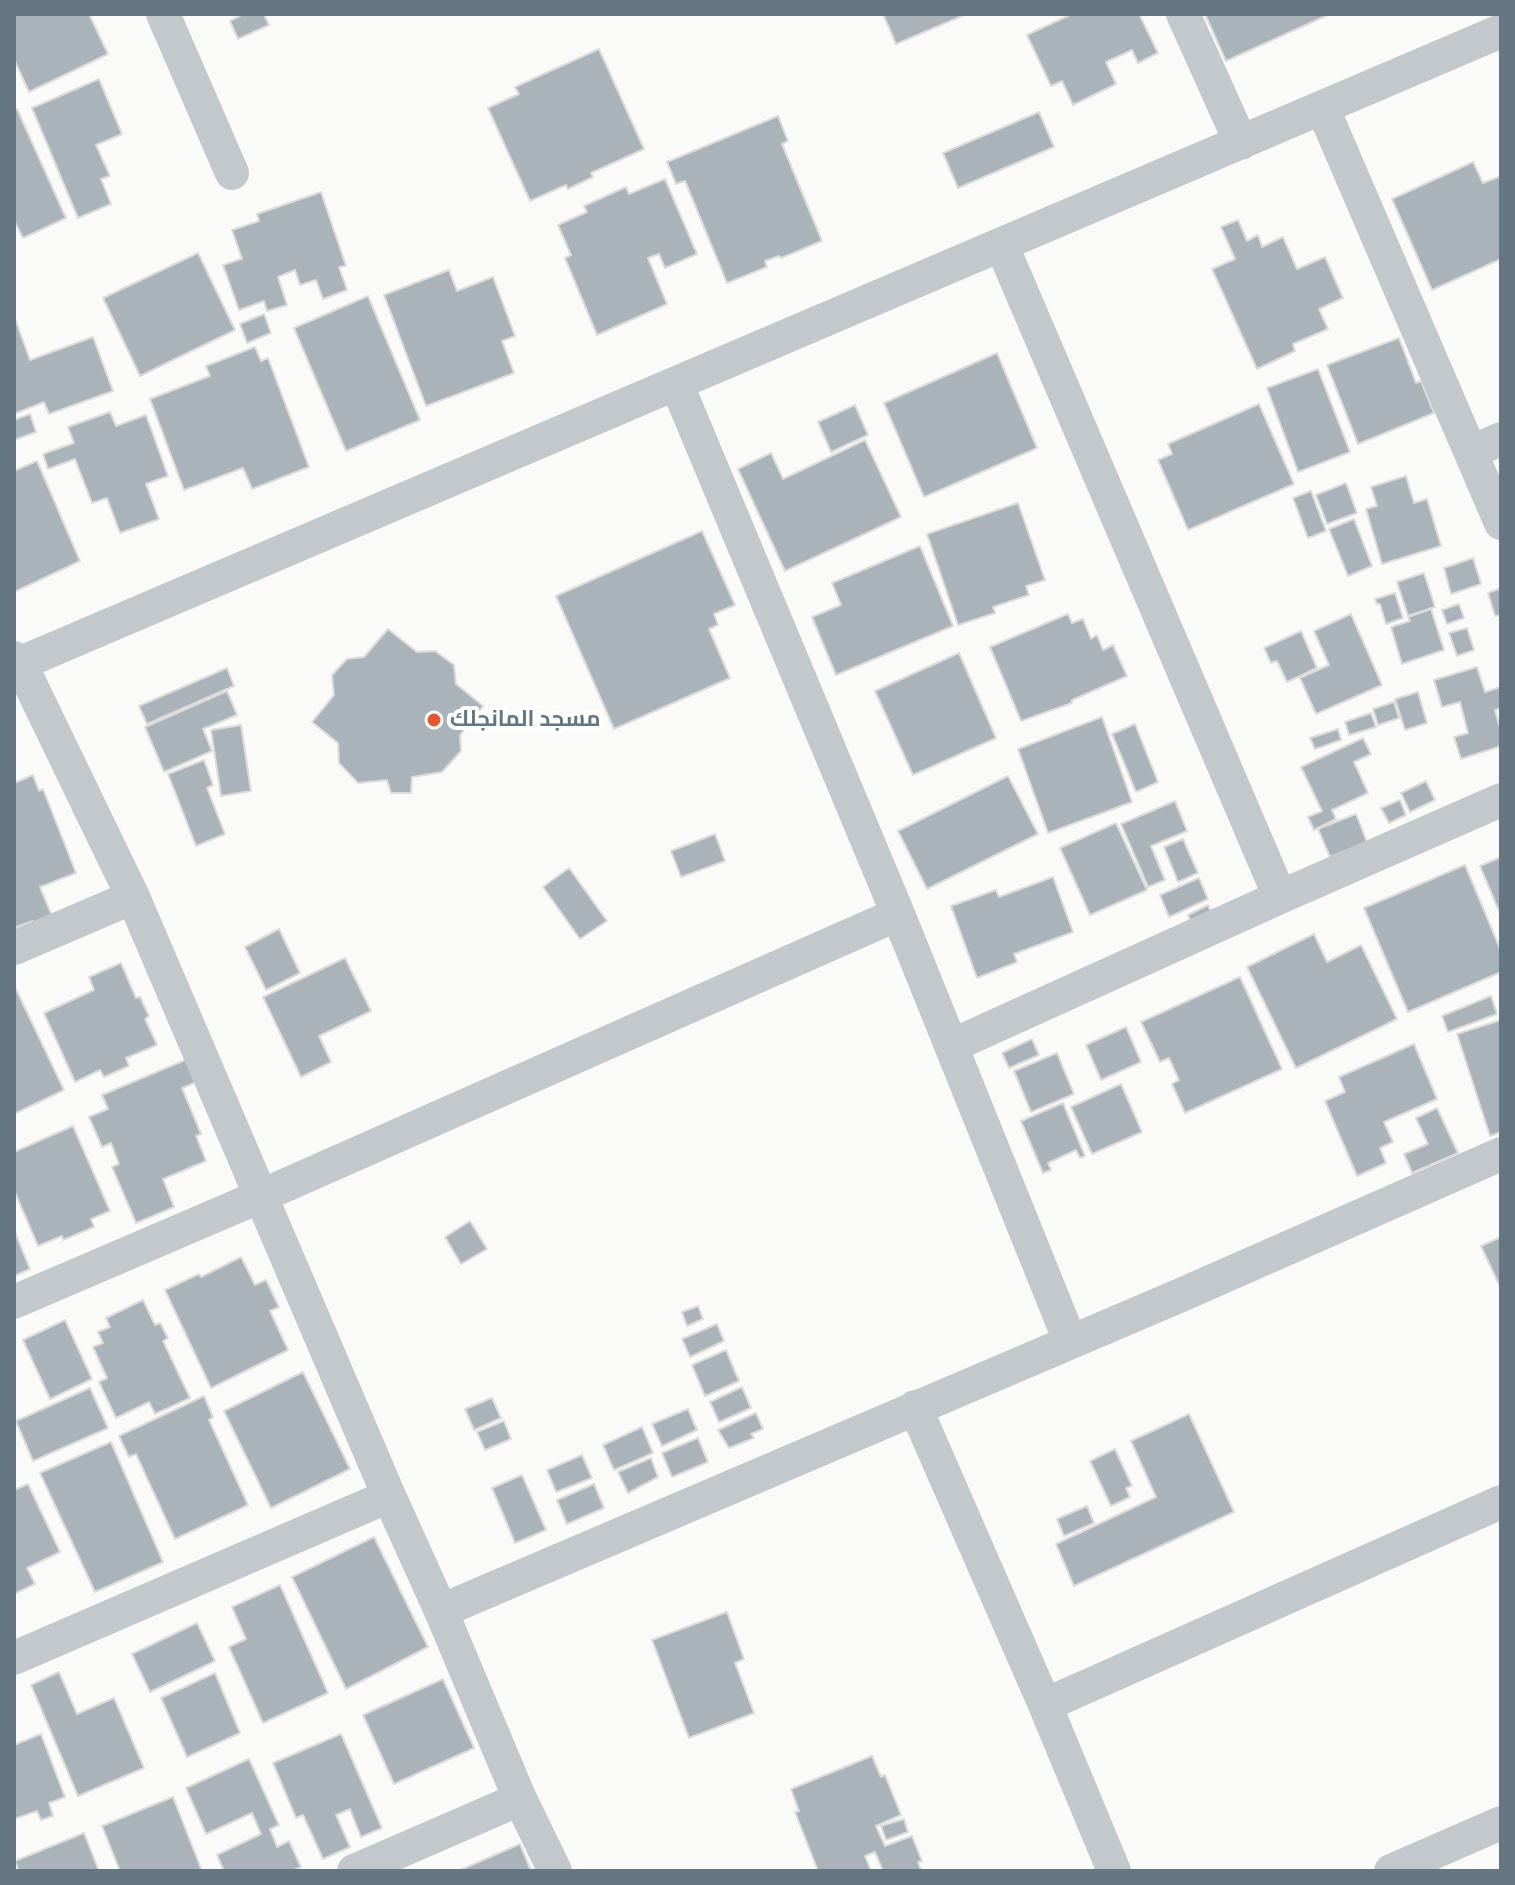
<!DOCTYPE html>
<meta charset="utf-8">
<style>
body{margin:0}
#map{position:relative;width:1515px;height:1885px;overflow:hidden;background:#fafaf8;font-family:"Roboto Condensed",sans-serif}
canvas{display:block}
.frame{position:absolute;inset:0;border:16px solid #657683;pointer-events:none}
</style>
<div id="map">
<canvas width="1515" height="1885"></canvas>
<div class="frame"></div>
</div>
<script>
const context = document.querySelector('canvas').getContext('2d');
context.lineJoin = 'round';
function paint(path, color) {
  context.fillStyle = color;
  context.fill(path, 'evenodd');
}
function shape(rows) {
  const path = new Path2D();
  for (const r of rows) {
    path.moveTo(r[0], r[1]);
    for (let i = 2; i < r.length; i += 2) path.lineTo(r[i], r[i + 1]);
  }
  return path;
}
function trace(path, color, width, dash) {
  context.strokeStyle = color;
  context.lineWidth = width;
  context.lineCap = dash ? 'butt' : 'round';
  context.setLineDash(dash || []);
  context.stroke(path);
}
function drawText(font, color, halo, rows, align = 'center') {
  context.font = font + ' "Roboto Condensed",Cairo,sans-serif';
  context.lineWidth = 8;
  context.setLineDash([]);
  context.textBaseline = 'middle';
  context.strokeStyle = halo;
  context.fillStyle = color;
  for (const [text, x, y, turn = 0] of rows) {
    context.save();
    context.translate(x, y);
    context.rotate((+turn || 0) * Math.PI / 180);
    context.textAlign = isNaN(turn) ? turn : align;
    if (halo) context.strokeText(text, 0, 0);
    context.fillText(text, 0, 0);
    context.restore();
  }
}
const building = shape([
 [14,14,89,14,108,54,29,92,14,59,14,14],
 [240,14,264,14,269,25,238,39,230,21,240,16,240,14],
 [883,14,967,14,896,44,883,14],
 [1072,14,1139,14,1158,53,1138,63,1132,50,1106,62,1116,84,1073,105,1062,81,1051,86,1027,35,1072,14],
 [1205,14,1330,14,1226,61,1205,14],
 [599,49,644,149,591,173,593,177,568,189,566,185,530,201,488,108,519,94,515,87,599,49],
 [99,79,122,134,96,145,110,176,101,179,111,204,78,218,32,108,99,79],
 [17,109,66,218,23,238,14,220,14,110,17,109],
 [1039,112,1054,147,958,188,943,153,1039,112],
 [778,116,788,141,782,144,822,241,781,258,779,256,765,261,767,267,727,283,685,181,676,184,667,162,778,116],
 [1473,162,1483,183,1501,176,1501,259,1432,290,1392,199,1473,162],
 [665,179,697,254,665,268,659,254,648,258,667,304,597,335,565,258,571,255,558,225,587,212,584,206,626,187,629,194,665,179],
 [321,192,346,266,339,267,347,290,323,299,316,280,300,285,295,270,278,277,287,305,267,311,264,301,239,310,223,265,242,259,232,230,259,221,257,214,321,192],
 [1238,220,1247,241,1258,235,1262,247,1283,237,1297,269,1325,257,1343,298,1319,309,1328,329,1293,344,1295,351,1257,369,1212,269,1235,259,1221,227,1238,220],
 [198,253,235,330,140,376,103,298,198,253],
 [449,270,457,291,493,277,515,336,502,341,514,373,426,406,384,295,449,270],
 [368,296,420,420,346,451,294,328,368,296],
 [264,314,271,333,247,343,240,324,264,314],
 [14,316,30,360,93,337,113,391,49,414,44,402,14,414,14,316],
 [1399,338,1416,383,1421,381,1434,413,1358,444,1327,365,1399,338],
 [255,347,261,361,268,358,309,467,252,489,243,468,184,490,150,399,210,376,206,366,255,347],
 [997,353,1037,448,924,497,884,403,997,353],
 [1318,369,1350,452,1298,472,1267,388,1318,369],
 [1259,404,1294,484,1188,530,1158,460,1172,454,1168,444,1259,404],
 [855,405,868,435,831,452,818,422,855,405],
 [110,412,116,426,146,415,168,476,146,484,159,519,120,533,107,498,92,503,75,459,48,469,43,454,74,443,68,427,110,412],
 [30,414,36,432,14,440,14,420,30,414],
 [865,440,901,517,785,571,738,469,771,453,783,479,865,440],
 [37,461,80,561,14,592,14,471,37,461],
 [1406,476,1414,503,1427,499,1441,546,1382,564,1366,509,1377,506,1371,487,1406,476],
 [1346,483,1357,513,1327,524,1316,495,1346,483],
 [1311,491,1326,531,1308,538,1293,498,1311,491],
 [1018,503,1045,580,1026,586,1029,595,993,607,995,613,958,625,927,534,1018,503],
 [1354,519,1372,566,1348,576,1329,529,1354,519],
 [702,531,735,605,714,614,718,625,709,629,730,678,614,729,556,596,702,531],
 [920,546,953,626,836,675,812,617,841,605,832,583,920,546],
 [1473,558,1481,584,1451,594,1444,568,1473,558],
 [1424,573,1435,607,1408,616,1397,582,1424,573],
 [1501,588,1501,615,1495,616,1488,593,1501,588],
 [1395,593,1403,618,1386,624,1380,604,1377,604,1375,599,1395,593],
 [1459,604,1464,618,1447,624,1442,610,1459,604],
 [1431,609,1444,650,1402,664,1391,627,1410,621,1408,617,1431,609],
 [1068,614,1072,623,1083,619,1091,639,1097,635,1103,650,1113,645,1127,676,1072,700,1072,703,1021,721,990,647,1068,614],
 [1351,614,1382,685,1316,714,1300,678,1329,665,1314,631,1351,614],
 [1467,628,1474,650,1457,656,1449,633,1467,628],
 [388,629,417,652,435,651,454,665,456,684,483,706,460,735,461,751,442,772,412,777,411,793,391,793,387,780,358,783,339,763,338,743,312,722,334,695,332,675,347,659,364,657,388,629],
 [1301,631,1317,668,1287,682,1277,661,1271,663,1264,648,1301,631],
 [959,653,996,738,913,775,875,691,959,653],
 [1477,667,1485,692,1501,687,1501,708,1495,710,1501,732,1501,746,1461,759,1454,737,1468,733,1460,702,1442,707,1434,680,1477,667],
 [227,668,234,686,147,724,139,706,227,668],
 [227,691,237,715,203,729,212,751,164,772,145,727,227,691],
 [1418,692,1427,723,1405,730,1395,699,1418,692],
 [1394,702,1399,718,1378,725,1373,709,1394,702],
 [1371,713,1376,727,1349,735,1345,722,1371,713],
 [1102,717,1132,802,1048,833,1018,749,1102,717],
 [1135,724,1158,782,1136,792,1112,734,1135,724],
 [241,725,251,791,221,796,211,730,241,725],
 [1338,729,1341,740,1315,749,1310,738,1338,729],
 [1363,738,1371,754,1354,762,1368,793,1332,810,1336,819,1314,830,1308,817,1322,811,1301,767,1363,738],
 [204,760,213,785,207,788,225,834,196,846,168,774,204,760],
 [33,775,39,791,43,789,76,873,40,887,54,921,35,928,33,921,14,928,14,783,33,775],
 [1008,776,1038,834,927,889,898,831,1008,776],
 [1426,781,1435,800,1410,812,1401,793,1426,781],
 [1400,800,1406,815,1389,823,1381,808,1400,800],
 [1175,801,1187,831,1151,846,1165,880,1148,887,1121,824,1175,801],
 [1356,814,1367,842,1330,857,1318,829,1356,814],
 [1116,823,1147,890,1090,915,1060,848,1116,823],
 [715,834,725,861,681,877,671,851,715,834],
 [1183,839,1198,873,1178,882,1164,847,1183,839],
 [1501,857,1501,916,1480,866,1501,857],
 [1465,865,1501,951,1501,972,1408,1012,1364,908,1465,865],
 [569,868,607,921,580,939,543,887,569,868],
 [1053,877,1073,932,1014,954,1017,962,977,978,951,906,996,890,999,897,1053,877],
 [1199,878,1208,899,1169,917,1160,895,1199,878],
 [1208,905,1215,921,1195,931,1188,915,1208,905],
 [279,929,300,973,266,990,245,947,279,929],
 [1314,934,1327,962,1361,945,1397,1019,1296,1068,1247,967,1314,934],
 [345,958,371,1011,319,1036,331,1062,301,1077,263,997,345,958],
 [121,963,136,998,140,997,149,1016,145,1019,157,1045,126,1058,129,1066,104,1077,100,1070,75,1082,44,1013,94,990,89,977,121,963],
 [1240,977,1282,1069,1185,1113,1172,1084,1179,1080,1169,1058,1160,1062,1141,1022,1240,977],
 [14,985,64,1090,14,1114,14,985],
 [1491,996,1497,1014,1448,1032,1442,1016,1491,996],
 [1501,1020,1501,1132,1490,1136,1457,1034,1501,1020],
 [1126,1027,1141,1062,1101,1080,1086,1045,1126,1027],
 [1032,1039,1039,1055,1009,1068,1002,1053,1032,1039],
 [1414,1044,1437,1099,1384,1122,1393,1142,1380,1148,1386,1163,1357,1176,1325,1101,1345,1092,1339,1077,1414,1044],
 [1057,1053,1074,1094,1031,1112,1014,1071,1057,1053],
 [190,1058,199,1081,182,1088,201,1134,196,1136,206,1161,163,1179,174,1207,136,1223,112,1167,119,1164,111,1143,102,1147,89,1117,108,1109,102,1095,190,1058],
 [1121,1084,1142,1132,1092,1154,1071,1107,1121,1084],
 [1063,1103,1085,1156,1080,1158,1076,1150,1048,1163,1051,1170,1043,1173,1021,1121,1063,1103],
 [1437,1108,1458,1153,1412,1173,1404,1154,1428,1144,1416,1118,1437,1108],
 [73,1126,110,1211,91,1219,94,1227,63,1240,62,1236,38,1246,14,1190,14,1152,73,1126],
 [470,1221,487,1249,461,1264,445,1237,470,1221],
 [14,1230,30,1269,14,1276,14,1230],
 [1501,1237,1501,1289,1481,1246,1501,1237],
 [241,1257,255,1285,266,1280,279,1307,270,1311,288,1350,211,1388,165,1290,199,1274,201,1277,241,1257],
 [143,1300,155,1325,160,1323,168,1338,163,1341,190,1398,155,1414,149,1402,116,1418,99,1382,107,1378,93,1347,103,1343,98,1332,110,1327,106,1318,143,1300],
 [698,1306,703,1319,687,1326,682,1312,698,1306],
 [65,1320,92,1379,50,1399,23,1340,65,1320],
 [717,1324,724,1341,690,1357,682,1339,717,1324],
 [726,1350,739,1381,705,1396,692,1365,726,1350],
 [303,1372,350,1469,271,1508,224,1411,303,1372],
 [742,1387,751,1408,719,1422,710,1402,742,1387],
 [90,1388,108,1428,33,1461,16,1421,90,1388],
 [204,1396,213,1417,209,1420,248,1505,175,1539,136,1454,129,1457,119,1436,204,1396],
 [492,1398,501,1418,474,1430,465,1409,492,1398],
 [688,1409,697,1430,662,1446,652,1424,688,1409],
 [756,1413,763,1429,751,1434,754,1438,729,1448,718,1430,756,1413],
 [1189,1414,1234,1512,1074,1586,1056,1544,1156,1497,1131,1441,1189,1414],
 [504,1421,511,1439,485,1450,477,1432,504,1421],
 [642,1427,653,1453,614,1470,603,1445,642,1427],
 [698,1438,708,1462,672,1477,662,1453,698,1438],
 [111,1442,163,1562,95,1592,40,1473,111,1442],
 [1115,1449,1132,1486,1126,1488,1130,1497,1111,1506,1090,1461,1115,1449],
 [582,1455,592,1478,556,1492,547,1470,582,1455],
 [651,1458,658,1477,628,1493,618,1472,651,1458],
 [522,1475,546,1530,515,1543,492,1488,522,1475],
 [28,1484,60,1552,27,1568,35,1584,14,1594,14,1490,28,1484],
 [594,1484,604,1508,567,1524,557,1500,594,1484],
 [1087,1506,1094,1523,1064,1536,1057,1519,1087,1506],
 [374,1537,428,1647,346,1689,292,1577,374,1537],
 [280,1585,328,1693,263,1723,229,1647,246,1639,232,1607,280,1585],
 [727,1612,744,1659,735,1663,754,1713,689,1738,652,1640,727,1612],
 [197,1623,215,1661,150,1692,132,1654,197,1623],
 [59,1672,77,1714,114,1698,144,1768,78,1796,31,1685,59,1672],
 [215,1673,240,1733,187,1757,161,1698,215,1673],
 [443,1679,474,1748,394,1784,363,1715,443,1679],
 [41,1734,65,1797,49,1803,53,1816,41,1820,37,1811,14,1819,14,1745,41,1734],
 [341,1734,382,1828,361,1837,350,1809,336,1815,350,1847,323,1859,303,1815,296,1818,273,1763,341,1734],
 [872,1756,881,1777,885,1775,901,1815,876,1826,885,1846,912,1836,922,1861,918,1862,921,1870,883,1871,875,1852,865,1856,871,1871,818,1871,795,1812,799,1811,791,1789,872,1756],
 [249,1759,279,1825,270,1829,277,1847,289,1841,301,1867,292,1871,224,1871,217,1855,261,1834,252,1813,206,1834,186,1788,249,1759],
 [173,1797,202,1871,120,1871,102,1826,173,1797],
 [904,1819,908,1832,886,1840,881,1826,904,1819],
 [84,1833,99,1871,19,1871,15,1861,84,1833],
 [520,1844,531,1871,458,1871,520,1844]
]);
const street = shape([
 [163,14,232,173],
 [1183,14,1241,143],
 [1323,109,1501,523],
 [1002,246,1280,897],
 [677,385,898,914,1070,1341],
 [1471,452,1501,439],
 [14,658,20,663,133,897,389,1496,441,1611,520,1799,555,1871],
 [14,666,1501,31],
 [14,948,133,897],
 [951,1046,1280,897,1501,800],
 [14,1302,261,1196,898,914],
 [915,1407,1045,1705,1114,1871],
 [441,1611,1181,1295,1501,1154],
 [14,1658,389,1496],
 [1045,1705,1501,1502],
 [354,1871,520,1799],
 [1391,1871,1501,1823]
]);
const markers = [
 [434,720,8,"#e4572e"]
];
const poiNames = [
 ["مسجد المانجلك",450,720]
];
paint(building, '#aab3b9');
trace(building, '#dcdcda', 2);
trace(street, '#c3c8cc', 34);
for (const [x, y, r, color] of markers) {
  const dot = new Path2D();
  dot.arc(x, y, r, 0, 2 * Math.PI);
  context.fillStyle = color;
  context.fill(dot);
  trace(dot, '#fff', 3);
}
drawText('bold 22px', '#657683', '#fff', poiNames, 'left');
</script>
